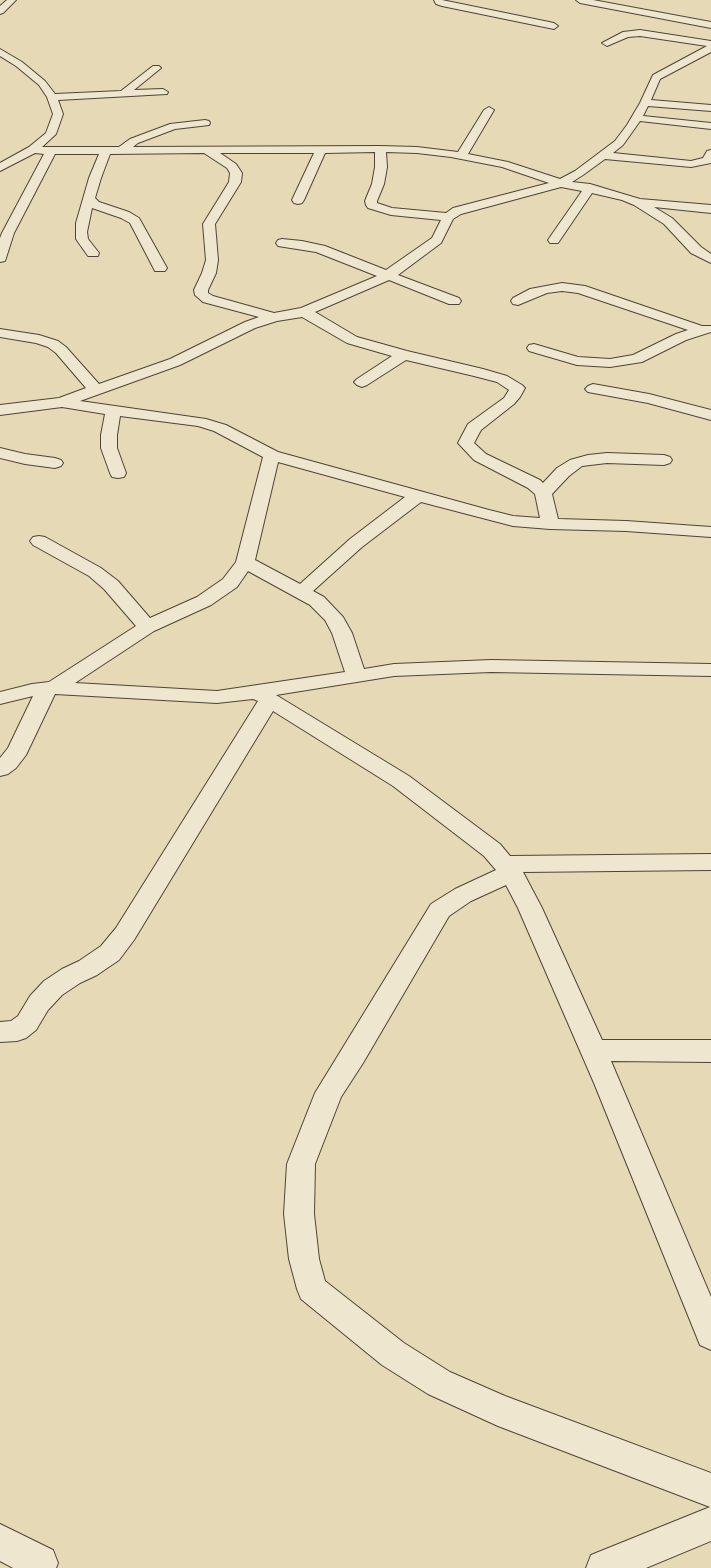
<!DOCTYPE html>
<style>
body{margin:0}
canvas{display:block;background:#e6d9b5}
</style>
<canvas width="711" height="1568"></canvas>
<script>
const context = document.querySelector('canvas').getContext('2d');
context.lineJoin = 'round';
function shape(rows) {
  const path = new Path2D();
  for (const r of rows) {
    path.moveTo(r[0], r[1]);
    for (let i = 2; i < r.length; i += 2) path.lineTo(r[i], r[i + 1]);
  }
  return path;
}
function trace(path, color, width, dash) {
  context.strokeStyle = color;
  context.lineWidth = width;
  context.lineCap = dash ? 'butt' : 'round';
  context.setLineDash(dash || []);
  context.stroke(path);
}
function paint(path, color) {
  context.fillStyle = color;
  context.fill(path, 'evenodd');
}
const minor = shape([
 [7,0,16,0,3,13,0,14,0,6,7,0],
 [434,0,442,0,554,23,558,26,554,29,442,6,436,4,434,0],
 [576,0,593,0,711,22,711,28,580,3,576,0],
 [640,30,711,41,711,52,660,79,651,100,711,105,711,111,648,106,643,116,711,123,711,129,640,121,623,145,613,153,691,161,703,158,707,151,711,150,711,163,691,167,605,159,583,175,572,182,590,184,640,199,711,205,711,213,654,207,672,218,701,247,711,254,711,263,691,253,664,224,634,205,622,200,592,193,558,243,550,243,548,240,582,191,561,187,461,214,453,219,441,243,398,275,459,298,461,301,459,304,449,304,389,280,315,312,357,337,407,351,483,369,507,376,522,385,525,388,520,397,514,404,481,430,474,443,486,454,540,480,543,483,557,468,570,460,588,455,607,453,664,455,670,457,672,460,670,463,664,465,607,463,582,466,569,476,552,494,558,519,626,521,711,527,711,537,626,531,550,529,513,526,421,502,362,547,313,591,324,597,343,617,352,633,364,669,394,664,491,660,711,664,711,676,491,672,394,676,276,695,409,776,500,844,510,856,711,854,711,870,523,872,542,908,602,1040,711,1040,711,1062,611,1061,711,1297,711,1350,700,1345,594,1083,518,908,506,885,471,901,449,916,363,1063,341,1097,315,1164,314,1214,319,1259,325,1281,404,1343,450,1372,505,1396,711,1473,711,1541,646,1568,586,1568,591,1555,710,1507,498,1426,428,1394,382,1365,301,1299,297,1289,289,1259,284,1214,287,1164,315,1093,431,904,455,889,496,870,484,856,393,786,273,711,134,940,119,960,97,975,80,983,62,995,48,1010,36,1030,26,1038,17,1041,0,1042,0,1022,11,1021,18,1016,30,996,44,981,62,969,79,961,101,946,116,928,258,701,253,699,217,703,55,694,26,755,16,768,8,774,0,776,0,758,8,748,33,696,0,704,0,692,32,684,49,682,136,626,104,589,89,576,33,545,30,541,33,537,39,536,45,537,101,568,118,581,150,618,197,597,223,579,236,562,263,457,214,431,198,426,120,416,117,435,117,448,126,473,124,477,118,478,112,477,110,473,101,448,101,435,105,414,62,407,0,415,0,405,59,398,86,388,56,353,48,347,36,343,0,337,0,329,39,335,58,341,66,347,99,384,170,359,245,322,259,317,203,302,195,295,194,290,202,273,206,260,203,224,229,182,230,173,227,168,204,153,110,154,101,178,95,198,99,202,129,212,139,218,167,268,165,271,155,271,130,223,121,218,92,208,87,232,88,239,99,253,98,256,88,256,76,239,76,223,89,178,99,154,55,154,14,233,6,258,5,261,0,262,0,238,2,233,44,154,35,153,0,171,0,163,29,147,46,133,53,114,47,97,39,85,16,66,0,56,0,49,22,62,45,81,55,94,121,91,153,66,159,66,161,68,134,90,163,89,168,92,167,94,58,100,63,114,56,134,42,147,119,147,130,139,170,124,205,120,209,121,210,123,209,125,175,129,138,143,133,147,380,146,417,147,458,152,484,110,489,107,494,110,468,154,508,162,560,179,575,171,615,141,627,125,640,103,653,75,707,46,640,36,628,37,607,46,602,43,623,32,640,30],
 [375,152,375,167,372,184,365,201,366,205,368,208,391,215,441,220,432,238,386,270,325,246,302,241,282,239,278,240,276,243,278,246,316,252,377,276,301,308,274,313,213,296,208,293,208,290,216,273,218,260,215,224,241,182,242,173,236,164,220,153,314,153,292,200,294,203,298,204,302,203,304,200,325,153,375,152],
 [386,152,417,153,451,157,502,167,549,183,453,208,446,213,392,208,377,203,377,201,384,184,387,167,386,152],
 [302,317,347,343,392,356,357,379,354,382,357,385,362,387,367,385,406,360,474,376,497,382,509,390,504,398,468,424,458,443,474,460,528,488,535,494,540,518,513,516,489,510,278,452,226,425,206,419,80,401,180,365,255,328,277,321,302,317],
 [278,462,405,497,350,539,300,584,255,560,278,462],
 [248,571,310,605,325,620,332,633,345,672,217,691,75,683,154,631,211,605,237,587,248,571],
 [562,283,585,286,702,326,711,326,711,332,686,340,642,362,610,367,577,365,529,351,527,348,529,345,534,344,578,357,610,359,633,355,676,334,688,330,578,293,562,291,547,293,518,305,513,304,511,301,513,298,530,289,562,283],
 [593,384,649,394,711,410,711,420,648,403,588,392,585,389,588,386,593,384],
 [0,448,25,454,55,458,61,460,63,463,61,466,55,468,25,464,0,458,0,448],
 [0,1524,53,1550,58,1563,56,1568,13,1568,0,1561,0,1524]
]);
trace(minor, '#4f4537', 2);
paint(minor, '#efe6cf');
</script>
